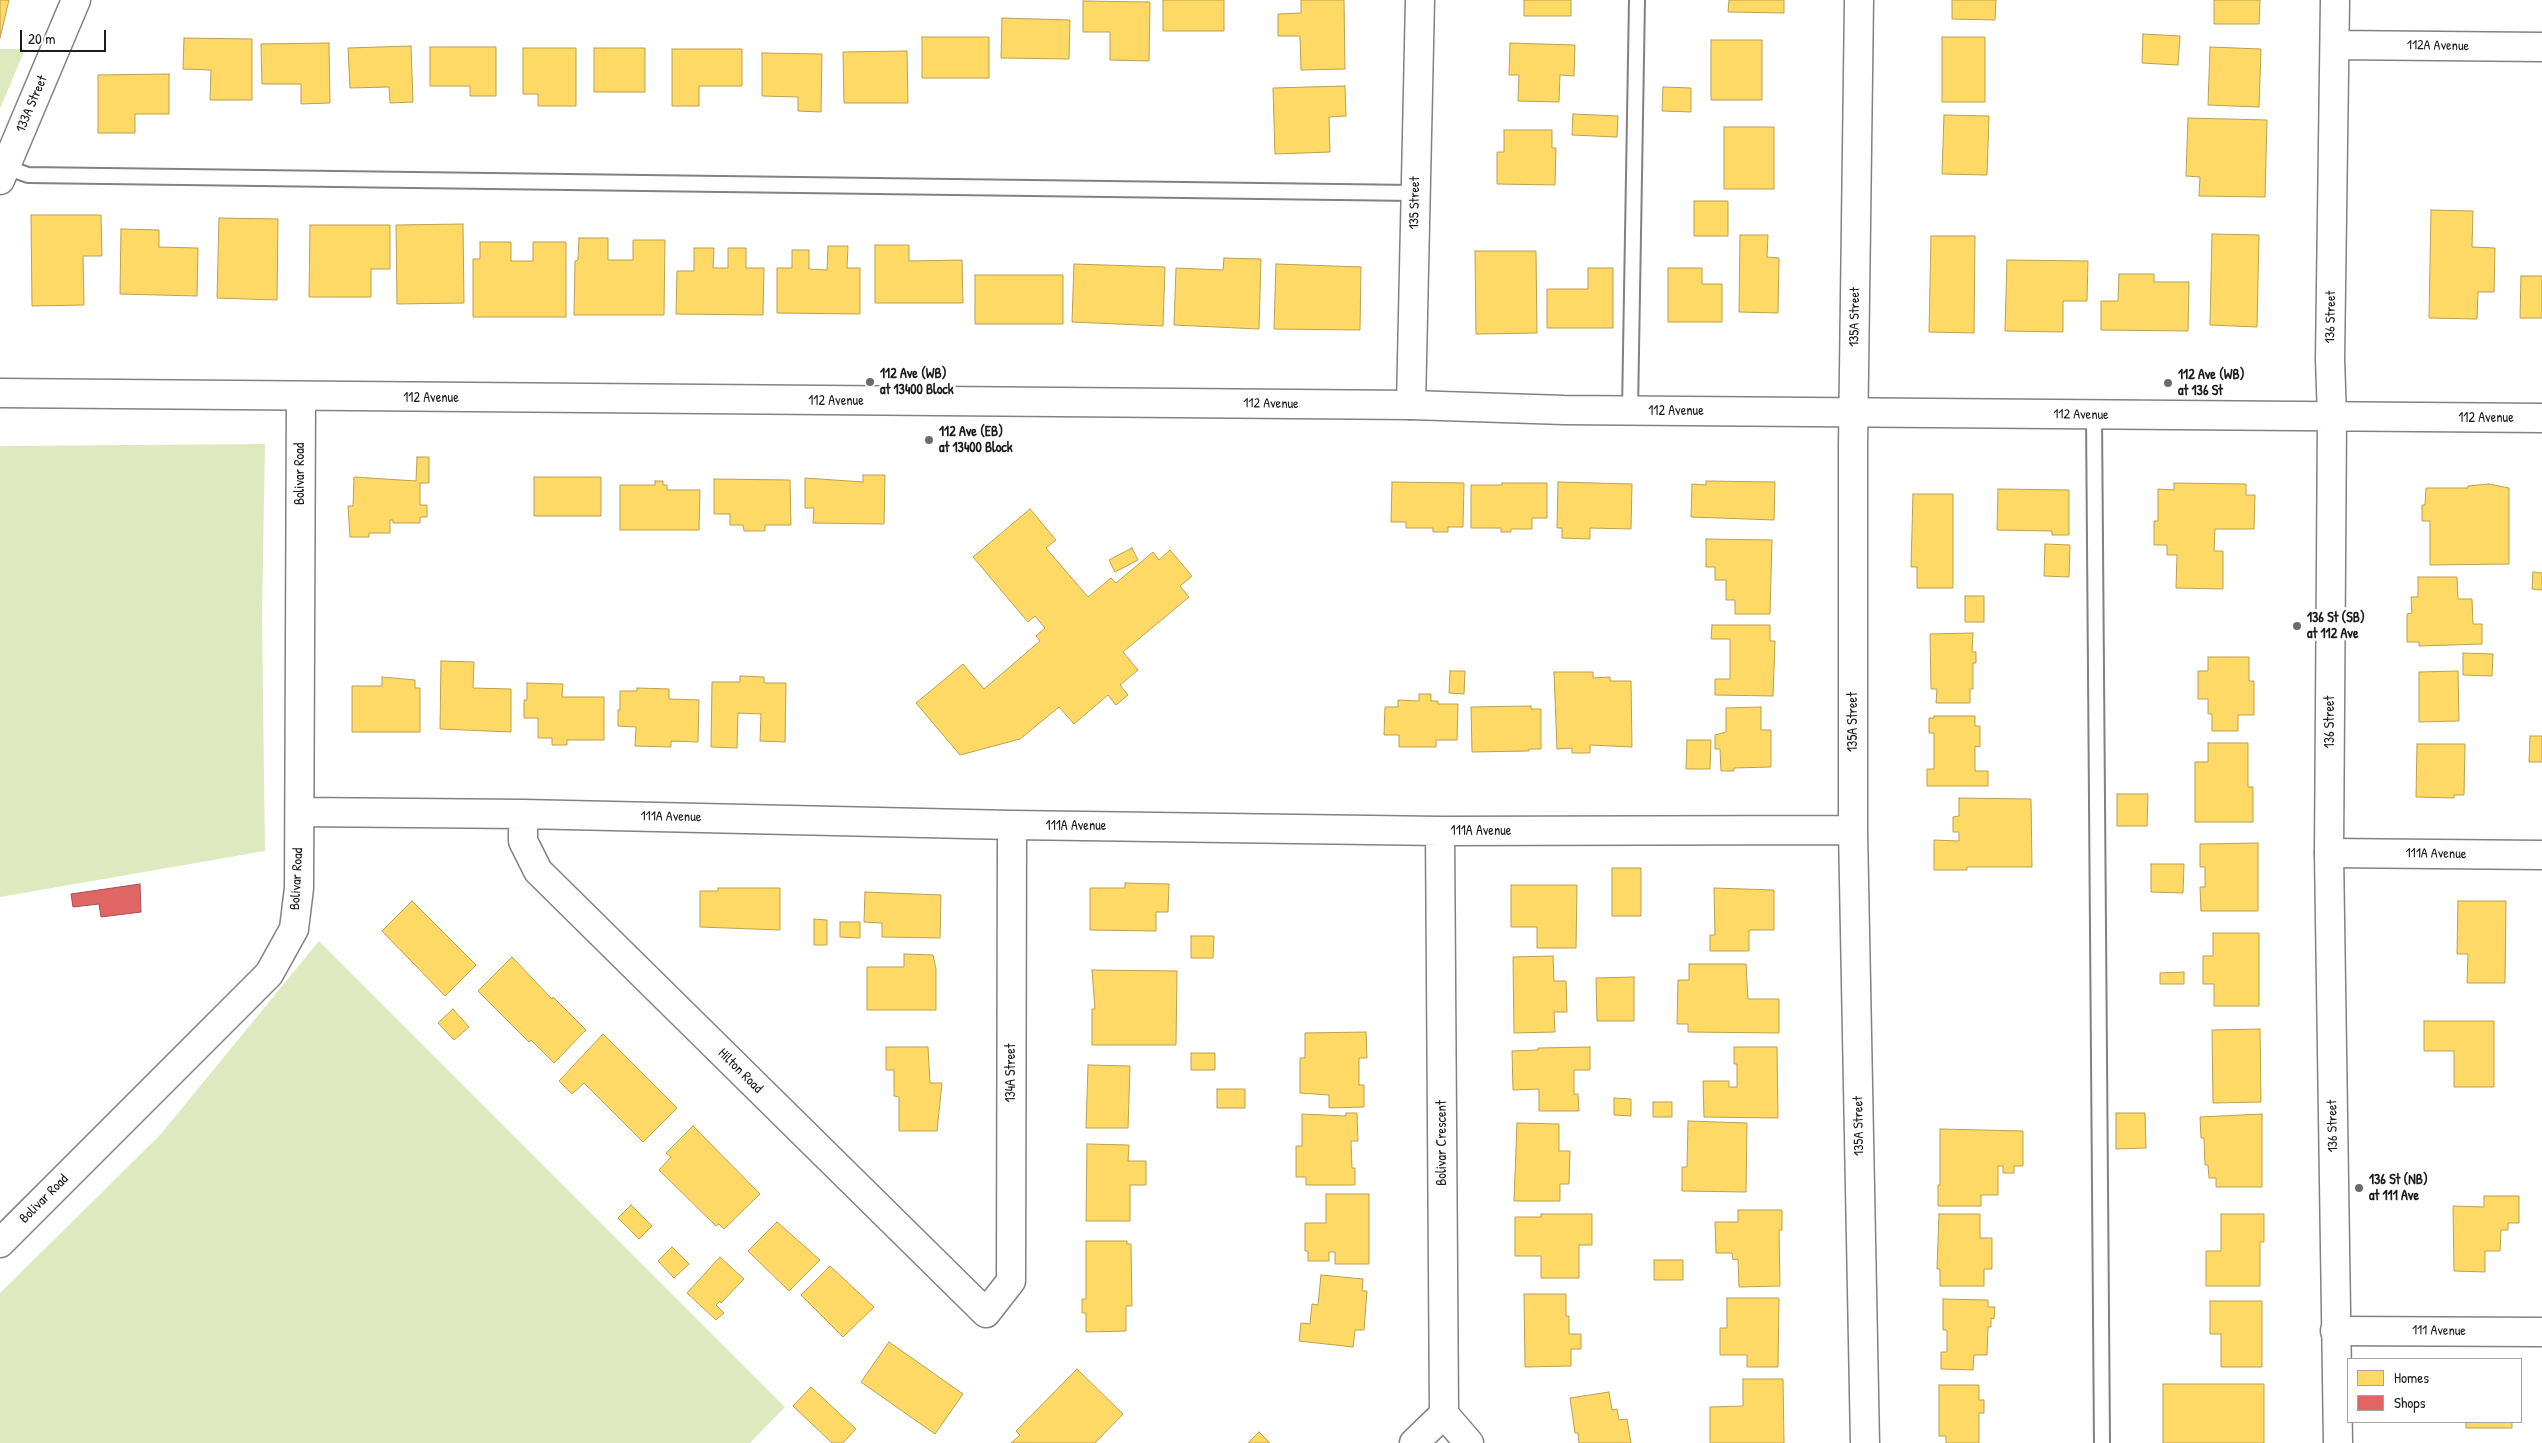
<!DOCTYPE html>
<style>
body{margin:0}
#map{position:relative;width:2542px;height:1443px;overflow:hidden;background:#fff;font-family:"Patrick Hand",sans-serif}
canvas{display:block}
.legend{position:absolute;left:2347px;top:1358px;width:175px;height:65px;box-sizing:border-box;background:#fff;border:1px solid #a4a4a4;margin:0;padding:6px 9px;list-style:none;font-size:15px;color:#1c1c1c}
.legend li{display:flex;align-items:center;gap:10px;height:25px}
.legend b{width:25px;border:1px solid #a4a4a4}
.scale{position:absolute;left:20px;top:30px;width:86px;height:22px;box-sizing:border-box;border:2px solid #1c1c1c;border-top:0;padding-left:6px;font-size:15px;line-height:18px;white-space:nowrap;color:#1c1c1c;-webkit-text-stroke:4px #fff;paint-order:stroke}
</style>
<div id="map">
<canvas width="2542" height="1443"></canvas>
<ul class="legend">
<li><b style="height:14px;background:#ffd966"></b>Homes</li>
<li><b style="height:14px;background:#e06666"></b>Shops</li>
</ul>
<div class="scale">20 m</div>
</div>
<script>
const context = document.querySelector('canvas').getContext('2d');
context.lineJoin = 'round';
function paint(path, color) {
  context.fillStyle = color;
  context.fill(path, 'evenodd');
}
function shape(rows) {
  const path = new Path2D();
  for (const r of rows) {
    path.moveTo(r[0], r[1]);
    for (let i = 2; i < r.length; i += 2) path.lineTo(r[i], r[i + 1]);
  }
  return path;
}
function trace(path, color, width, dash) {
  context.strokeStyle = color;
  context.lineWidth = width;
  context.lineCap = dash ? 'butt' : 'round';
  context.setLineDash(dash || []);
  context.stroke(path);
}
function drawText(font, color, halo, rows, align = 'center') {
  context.font = font + ' "Patrick Hand",sans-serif';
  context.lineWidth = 5;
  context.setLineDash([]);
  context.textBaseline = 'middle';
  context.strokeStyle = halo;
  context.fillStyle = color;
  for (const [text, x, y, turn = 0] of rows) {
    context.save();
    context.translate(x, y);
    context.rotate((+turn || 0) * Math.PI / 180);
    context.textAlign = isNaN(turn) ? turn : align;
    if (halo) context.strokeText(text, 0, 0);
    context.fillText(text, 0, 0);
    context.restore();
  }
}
const green = shape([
 [0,49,25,49,0,109],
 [265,444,262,617,265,851,0,897,0,446],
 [319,941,785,1407,750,1443,0,1443,0,1293,160,1135]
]);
const homes = shape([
 [0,0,9,0,0,38,0,0],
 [1163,0,1224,0,1224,31,1163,31,1163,0],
 [1301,0,1344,0,1345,69,1301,70,1300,36,1278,36,1278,14,1301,13,1301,0],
 [1524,0,1571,0,1571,16,1524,16,1524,0],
 [1729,0,1784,0,1784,13,1728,12,1729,0],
 [1952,0,1996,0,1995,20,1952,19,1952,0],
 [2214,0,2260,0,2259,24,2214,24,2214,0],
 [1083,1,1150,2,1149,61,1110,60,1110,32,1083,32,1083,1],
 [1002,18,1070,20,1069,59,1001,58,1002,18],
 [2143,34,2180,36,2178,65,2142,63,2143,34],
 [922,37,989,37,989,78,922,78,922,37],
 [1942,37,1985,37,1985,102,1942,102,1942,37],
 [184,38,252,39,252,100,210,100,211,70,183,69,184,38],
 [1711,40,1762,40,1762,100,1711,100,1711,40],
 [329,43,330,103,301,104,301,84,262,84,261,44,329,43],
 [1510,43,1575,45,1574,76,1560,75,1559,102,1518,101,1519,75,1509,75,1510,43],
 [411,46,413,102,390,103,389,87,350,88,348,48,411,46],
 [430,47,496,47,496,96,470,96,470,86,430,86,430,47],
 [2210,47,2261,49,2259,107,2208,105,2210,47],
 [523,48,576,48,576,106,538,106,538,94,523,94,523,48],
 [594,48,645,48,645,92,594,92,594,48],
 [672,49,742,49,742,86,699,86,699,106,672,106,672,49],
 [907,51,908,103,844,103,843,52,907,51],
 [762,53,822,54,821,112,798,111,798,97,762,96,762,53],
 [169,74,169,114,135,114,135,133,98,133,98,75,169,74],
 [1345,86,1346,116,1329,117,1330,152,1275,154,1273,88,1345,86],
 [1663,87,1691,88,1691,112,1662,111,1663,87],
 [1573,114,1618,116,1617,137,1572,135,1573,114],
 [1944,115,1989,116,1987,175,1942,174,1944,115],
 [2188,118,2267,120,2265,197,2199,196,2200,177,2186,176,2188,118],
 [1724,127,1774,127,1774,189,1724,189,1724,127],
 [1504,130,1552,130,1552,148,1556,148,1555,185,1497,184,1497,152,1504,152,1504,130],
 [1694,201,1728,201,1728,236,1694,236,1694,201],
 [2431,210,2473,211,2472,247,2495,248,2494,292,2478,292,2477,319,2429,318,2431,210],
 [31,215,101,215,102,256,83,256,84,305,32,306,31,215],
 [219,218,278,219,277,300,217,298,219,218],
 [463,224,464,303,397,304,396,225,463,224],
 [310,225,390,225,390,269,371,269,371,297,309,297,310,225],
 [121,229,159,230,159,247,198,248,197,296,120,294,121,229],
 [2212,234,2259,235,2257,327,2210,325,2212,234],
 [1740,235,1768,235,1767,257,1779,258,1778,313,1739,312,1740,235],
 [1931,236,1975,236,1974,333,1929,332,1931,236],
 [579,238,608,238,608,260,633,260,633,240,665,240,664,315,574,315,575,261,578,260,579,238],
 [480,242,511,242,511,261,533,261,533,242,566,242,566,317,473,317,473,259,480,259,480,242],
 [875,245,909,245,909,261,962,260,963,303,875,303,875,245],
 [828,246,848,246,847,268,860,268,860,314,777,313,777,268,792,268,792,250,809,250,809,269,827,270,828,246],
 [694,248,714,248,713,268,728,268,728,248,746,248,746,268,764,268,763,315,676,314,677,271,694,271,694,248],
 [1475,251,1536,251,1537,333,1476,334,1475,251],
 [1224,258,1261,259,1259,329,1174,325,1176,268,1223,270,1224,258],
 [2007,260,2088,261,2087,301,2063,301,2063,332,2005,331,2007,260],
 [1074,264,1165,267,1163,326,1072,322,1074,264],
 [1276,264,1361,267,1360,330,1274,329,1276,264],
 [1588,268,1613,268,1613,328,1547,328,1547,289,1588,289,1588,268],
 [1668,268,1702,268,1702,284,1722,284,1722,322,1668,322,1668,268],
 [2119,274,2154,274,2154,282,2189,282,2188,331,2101,330,2101,301,2118,301,2119,274],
 [975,275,1063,275,1063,324,975,324,975,275],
 [2521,276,2542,276,2542,318,2520,318,2521,276],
 [417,457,429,457,429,483,420,483,420,505,427,505,427,517,420,517,420,523,393,523,393,520,390,520,390,533,369,533,369,537,350,537,348,506,353,506,354,477,416,481,417,457],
 [863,475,885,475,884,524,813,523,814,508,805,508,805,478,863,482,863,475],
 [534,477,601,477,601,516,534,516,534,477],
 [714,479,790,480,791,525,765,525,765,531,744,531,743,525,730,525,730,514,714,514,714,479],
 [655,481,663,481,663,485,667,485,667,490,700,490,699,530,620,530,620,485,655,485,655,481],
 [1706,481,1775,482,1774,520,1691,517,1692,484,1706,485,1706,481],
 [1392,482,1464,483,1463,527,1448,527,1448,532,1433,532,1433,528,1406,528,1406,522,1391,522,1392,482],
 [1558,482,1632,484,1631,529,1590,528,1590,539,1562,538,1562,528,1557,528,1558,482],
 [1502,483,1547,483,1547,518,1532,518,1532,529,1511,529,1511,532,1501,532,1501,528,1471,528,1471,485,1502,485,1502,483],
 [2174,483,2246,484,2246,495,2255,495,2254,529,2215,529,2214,551,2223,551,2223,589,2176,588,2177,555,2167,555,2167,545,2154,545,2154,521,2158,521,2158,489,2174,490,2174,483],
 [2489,484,2509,488,2509,564,2430,565,2430,521,2422,521,2422,505,2425,505,2426,488,2468,488,2468,486,2489,484],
 [1998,489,2069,490,2069,535,2052,535,2052,531,1997,530,1998,489],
 [1913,494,1953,494,1953,588,1917,588,1917,567,1911,567,1913,494],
 [1030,509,1056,540,1046,548,1088,597,1111,578,1116,583,1153,552,1159,560,1170,550,1192,576,1180,586,1189,597,1123,652,1138,670,1120,685,1128,695,1116,705,1108,695,1074,724,1059,707,1020,739,960,755,916,703,963,664,984,689,1040,641,1036,636,1045,628,1035,616,1028,622,973,557,1030,509],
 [1706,539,1772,540,1770,614,1735,614,1735,600,1726,600,1726,580,1715,580,1715,567,1706,567,1706,539],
 [2045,544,2070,545,2069,577,2044,576,2045,544],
 [1132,548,1138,560,1115,572,1109,560,1132,548],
 [2533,572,2542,573,2542,590,2532,589,2533,572],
 [2418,577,2457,577,2458,599,2472,599,2473,624,2482,624,2482,644,2419,646,2419,642,2407,642,2407,614,2412,613,2411,597,2418,597,2418,577],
 [1965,596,1984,596,1984,622,1965,622,1965,596],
 [1712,625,1770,625,1770,641,1775,641,1773,696,1715,695,1715,679,1730,679,1730,639,1711,639,1712,625],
 [1973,633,1972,652,1976,652,1976,663,1973,663,1973,689,1970,689,1970,703,1936,703,1937,689,1931,689,1930,634,1973,633],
 [2463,653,2493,654,2492,676,2463,675,2463,653],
 [2208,657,2249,657,2249,681,2254,681,2254,715,2238,715,2238,731,2212,731,2212,714,2208,714,2208,699,2198,699,2198,671,2208,671,2208,657],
 [441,661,474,662,473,688,511,689,511,732,440,729,441,661],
 [1450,671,1465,671,1464,694,1449,693,1450,671],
 [2458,671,2459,721,2419,722,2419,672,2458,671],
 [1554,672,1593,672,1593,678,1610,677,1610,681,1631,681,1632,747,1590,745,1590,753,1572,753,1572,748,1557,749,1554,672],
 [740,676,764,677,764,683,786,683,785,742,760,741,761,714,738,713,737,748,711,747,712,682,740,682,740,676],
 [382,677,415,680,415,688,420,688,420,732,352,732,352,686,382,686,382,677],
 [527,683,563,684,562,697,604,697,604,740,567,740,567,745,552,745,552,738,538,738,538,718,524,718,524,700,527,700,527,683],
 [637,688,669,689,669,699,699,700,698,742,671,741,671,747,635,746,636,727,618,726,618,710,620,710,620,691,637,691,637,688],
 [1419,694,1431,694,1431,701,1438,701,1438,704,1458,704,1457,740,1436,740,1436,747,1399,747,1399,735,1384,735,1385,707,1398,707,1398,700,1419,701,1419,694],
 [1531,706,1531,709,1541,709,1541,749,1529,749,1529,751,1472,752,1471,707,1531,706],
 [1761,707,1761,730,1771,730,1771,767,1734,768,1734,771,1721,771,1720,749,1715,749,1715,735,1726,732,1726,708,1761,707],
 [1934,716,1975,716,1975,726,1980,726,1980,747,1975,746,1975,771,1988,771,1988,786,1927,786,1927,769,1934,769,1934,733,1929,733,1929,718,1934,718,1934,716],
 [2530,736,2542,736,2542,762,2529,762,2530,736],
 [1687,740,1711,740,1710,769,1686,769,1687,740],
 [2208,743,2248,743,2248,787,2253,787,2253,822,2195,822,2195,762,2208,762,2208,743],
 [2417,744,2465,744,2464,795,2454,795,2454,798,2416,797,2417,744],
 [2117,794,2148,794,2147,826,2117,826,2117,794],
 [1959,798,2031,799,2032,867,1967,867,1967,870,1934,870,1934,840,1959,841,1959,832,1953,832,1953,817,1959,816,1959,798],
 [2258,843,2258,911,2201,911,2200,887,2205,887,2205,867,2200,867,2200,844,2258,843],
 [2151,864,2184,864,2183,893,2151,892,2151,864],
 [1612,868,1641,868,1641,916,1612,916,1612,868],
 [1125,883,1169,884,1168,912,1156,912,1156,931,1090,930,1090,888,1125,888,1125,883],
 [1511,885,1577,885,1576,948,1537,948,1537,927,1511,927,1511,885],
 [718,888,780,888,780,930,700,927,700,891,718,891,718,888],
 [1714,888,1774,890,1774,930,1749,930,1749,951,1710,951,1710,935,1715,935,1714,888],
 [865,892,941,895,940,938,882,937,882,923,864,922,865,892],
 [412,901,476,965,445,996,382,931,412,901],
 [2458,901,2506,901,2505,983,2467,983,2468,954,2457,954,2458,901],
 [814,919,827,920,827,945,814,945,814,919],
 [840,922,860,922,860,938,840,937,840,922],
 [2213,933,2259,933,2259,1006,2214,1006,2214,984,2203,984,2203,956,2213,956,2213,933],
 [1191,936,1214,936,1213,958,1191,958,1191,936],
 [904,954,933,955,936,969,936,1010,867,1010,867,967,904,967,904,954],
 [1553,956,1554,981,1566,981,1567,1012,1554,1012,1555,1032,1514,1033,1513,957,1553,956],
 [512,957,552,999,553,997,586,1030,554,1063,531,1040,529,1042,478,991,512,957],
 [1689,964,1746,964,1748,999,1779,999,1779,1033,1688,1032,1688,1024,1677,1024,1678,980,1689,980,1689,964],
 [1092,970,1177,971,1176,1045,1092,1045,1092,1009,1095,1009,1092,970],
 [2184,972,2184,984,2160,984,2160,973,2184,972],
 [1634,977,1634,1021,1597,1021,1596,978,1634,977],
 [453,1009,469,1027,454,1040,438,1023,453,1009],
 [2424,1021,2494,1021,2494,1087,2454,1087,2454,1051,2424,1051,2424,1021],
 [2260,1029,2261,1102,2213,1103,2212,1030,2260,1029],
 [1366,1032,1367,1058,1359,1058,1359,1085,1364,1085,1364,1107,1329,1108,1329,1095,1300,1093,1300,1058,1305,1058,1305,1033,1366,1032],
 [603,1034,677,1108,643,1142,584,1083,572,1094,559,1081,603,1034],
 [886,1047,928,1047,930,1083,942,1083,937,1131,899,1131,899,1097,894,1096,894,1070,886,1070,886,1047],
 [1590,1047,1590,1070,1574,1070,1574,1094,1578,1094,1579,1111,1539,1111,1539,1089,1513,1090,1512,1051,1538,1050,1538,1048,1590,1047],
 [1734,1047,1777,1047,1778,1118,1704,1117,1703,1081,1729,1081,1729,1087,1737,1087,1737,1064,1734,1064,1734,1047],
 [1191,1053,1215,1053,1215,1070,1191,1070,1191,1053],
 [1088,1065,1130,1066,1128,1128,1086,1128,1088,1065],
 [1217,1089,1245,1089,1245,1108,1217,1108,1217,1089],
 [1614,1098,1631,1099,1631,1116,1614,1115,1614,1098],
 [1653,1102,1672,1102,1672,1117,1653,1117,1653,1102],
 [1346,1113,1357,1113,1358,1141,1351,1141,1352,1168,1355,1168,1355,1185,1306,1185,1306,1177,1296,1177,1296,1146,1302,1146,1302,1114,1346,1116,1346,1113],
 [2116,1113,2145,1113,2146,1148,2116,1149,2116,1113],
 [2262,1114,2262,1187,2216,1187,2216,1178,2209,1178,2208,1165,2205,1165,2204,1138,2201,1138,2200,1117,2262,1114],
 [1688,1121,1747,1123,1746,1192,1682,1191,1682,1167,1687,1167,1688,1121],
 [1517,1123,1559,1124,1559,1151,1570,1151,1569,1184,1560,1184,1560,1201,1514,1201,1517,1123],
 [693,1126,760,1194,724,1229,719,1224,716,1226,659,1170,671,1157,666,1153,693,1126],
 [1940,1129,2023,1131,2023,1166,2014,1166,2014,1173,2003,1173,2003,1166,1998,1166,1998,1195,1981,1195,1981,1206,1938,1206,1938,1185,1940,1185,1940,1129],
 [1087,1144,1129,1145,1128,1161,1146,1161,1146,1185,1130,1185,1130,1221,1086,1221,1087,1144],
 [1326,1194,1369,1194,1369,1264,1335,1264,1335,1252,1329,1252,1329,1261,1308,1261,1308,1251,1305,1251,1305,1223,1326,1223,1326,1194],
 [2484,1196,2519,1196,2519,1223,2508,1223,2508,1230,2501,1230,2500,1251,2485,1251,2485,1272,2454,1271,2453,1206,2484,1207,2484,1196],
 [631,1205,652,1226,639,1239,618,1218,631,1205],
 [1738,1210,1782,1210,1782,1230,1779,1230,1780,1286,1739,1287,1738,1259,1733,1260,1732,1253,1716,1253,1715,1222,1738,1222,1738,1210],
 [1541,1214,1592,1214,1592,1245,1579,1245,1579,1278,1541,1278,1541,1256,1515,1256,1515,1217,1541,1217,1541,1214],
 [1939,1214,1980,1214,1980,1238,1992,1238,1992,1269,1984,1269,1984,1286,1940,1286,1940,1269,1937,1269,1939,1214],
 [2221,1214,2264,1214,2264,1242,2260,1242,2260,1286,2206,1286,2206,1251,2221,1251,2221,1214],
 [777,1222,820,1260,789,1291,748,1251,777,1222],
 [1086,1241,1127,1241,1127,1244,1131,1244,1132,1306,1126,1306,1126,1331,1086,1332,1086,1313,1082,1313,1082,1299,1086,1299,1086,1241],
 [672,1247,689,1264,674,1278,658,1261,672,1247],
 [720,1257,744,1279,721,1303,720,1301,716,1305,724,1313,716,1320,687,1293,720,1257],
 [1654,1260,1683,1260,1683,1280,1654,1280,1654,1260],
 [830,1266,874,1307,843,1337,801,1295,830,1266],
 [1321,1275,1363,1279,1362,1291,1367,1291,1364,1330,1355,1330,1353,1347,1299,1341,1301,1323,1310,1324,1312,1304,1318,1305,1321,1275],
 [1524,1294,1566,1294,1566,1316,1569,1316,1569,1334,1581,1334,1581,1349,1571,1349,1571,1366,1525,1367,1524,1294],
 [1727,1298,1779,1298,1778,1367,1747,1367,1747,1355,1720,1355,1720,1328,1727,1328,1727,1298],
 [1943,1299,1988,1300,1988,1307,1995,1307,1994,1319,1991,1318,1991,1327,1988,1327,1987,1355,1974,1355,1973,1370,1941,1369,1941,1352,1947,1352,1947,1330,1943,1330,1943,1299],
 [2210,1301,2262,1301,2262,1367,2221,1367,2221,1334,2210,1334,2210,1301],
 [889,1342,963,1394,935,1434,861,1382,889,1342],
 [1077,1369,1123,1414,1095,1443,1011,1443,1020,1435,1016,1431,1077,1369],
 [1743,1379,1783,1379,1784,1443,1710,1443,1710,1407,1743,1406,1743,1379],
 [2163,1384,2264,1384,2264,1443,2163,1443,2163,1384],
 [1939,1385,1979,1385,1979,1400,1984,1400,1984,1413,1979,1413,1979,1443,1946,1443,1946,1436,1939,1436,1939,1385],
 [811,1387,856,1429,843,1443,832,1443,793,1406,811,1387],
 [1609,1392,1612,1410,1617,1409,1619,1420,1627,1419,1631,1443,1579,1443,1578,1433,1575,1433,1570,1398,1609,1392],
 [2466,1422,2512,1422,2512,1428,2466,1428,2466,1422],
 [1259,1432,1270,1443,1248,1443,1259,1432]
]);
const shops = shape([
 [140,884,141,912,101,917,99,904,73,907,71,894,140,884]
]);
const lane = shape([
 [5,167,28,175,1415,193],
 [1630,410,1637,0],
 [2094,415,2102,1443]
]);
const street = shape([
 [1859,0,1853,446,1853,830,1865,1443],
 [2335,45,2542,47],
 [0,180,76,0],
 [1411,405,1420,0],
 [2332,417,2330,359,2335,0],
 [300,812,523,814,1012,825,1440,831,1853,830],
 [523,814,523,841,538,871,986,1313,1011,1281,1012,825],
 [2329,853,2542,855],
 [0,1243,269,974,294,929,299,888,301,397],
 [2335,1331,2542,1332],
 [1444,1414,1469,1443],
 [1414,1443,1444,1414,1440,831]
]);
const secondary = shape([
 [0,393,1411,405,1564,410,2542,418],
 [2332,417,2329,853,2338,1443]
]);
const markers = [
 [870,382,5,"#6b6b6b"],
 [2168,383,5,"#6b6b6b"],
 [929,440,5,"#6b6b6b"],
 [2297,626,5,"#6b6b6b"],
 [2359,1188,5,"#6b6b6b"]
];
const streetNames = [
 ["112A Avenue",2438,46,1],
 ["133A Street",32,104,-67],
 ["135 Street",1415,203,-89],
 ["135A Street",1855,317,-89],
 ["136 Street",2331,317,-89],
 ["112 Avenue",431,398],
 ["112 Avenue",836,401],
 ["112 Avenue",1271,404,1],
 ["112 Avenue",1676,411],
 ["112 Avenue",2081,415,1],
 ["112 Avenue",2486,418],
 ["Bolivar Road",300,474,-90],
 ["135A Street",1853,722,-90],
 ["136 Street",2330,722,-90],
 ["111A Avenue",671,817,1],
 ["111A Avenue",1076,826],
 ["111A Avenue",1481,831],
 ["111A Avenue",2436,854,1],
 ["Bolivar Road",297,879,-87],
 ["Hilton Road",740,1071,45],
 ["134A Street",1011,1073,-90],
 ["135A Street",1859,1126,-91],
 ["136 Street",2333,1126,-91],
 ["Bolivar Crescent",1442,1143,-90],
 ["Bolivar Road",44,1199,-45],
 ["111 Avenue",2439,1331,1]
];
const poiNames = [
 ["112 Ave (WB)",880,374],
 ["at 13400 Block",880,390],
 ["112 Ave (WB)",2178,375],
 ["at 136 St",2178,391],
 ["112 Ave (EB)",939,432],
 ["at 13400 Block",939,448],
 ["136 St (SB)",2307,618],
 ["at 112 Ave",2307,634],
 ["136 St (NB)",2369,1180],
 ["at 111 Ave",2369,1196]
];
paint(green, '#dfe9c0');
paint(homes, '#ffd966');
trace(homes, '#bba050', 1);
paint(shops, '#e06666');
trace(shops, '#a55050', 1);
trace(lane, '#828282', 18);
trace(street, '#828282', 31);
trace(secondary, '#828282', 31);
trace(lane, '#fff', 14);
trace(street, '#fff', 28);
trace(secondary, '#fff', 28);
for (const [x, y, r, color] of markers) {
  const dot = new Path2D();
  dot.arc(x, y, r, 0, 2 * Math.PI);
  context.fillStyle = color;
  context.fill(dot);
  trace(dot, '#fff', 2);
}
drawText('14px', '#1c1c1c', '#fff', streetNames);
drawText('bold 14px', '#1c1c1c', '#fff', poiNames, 'left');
</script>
